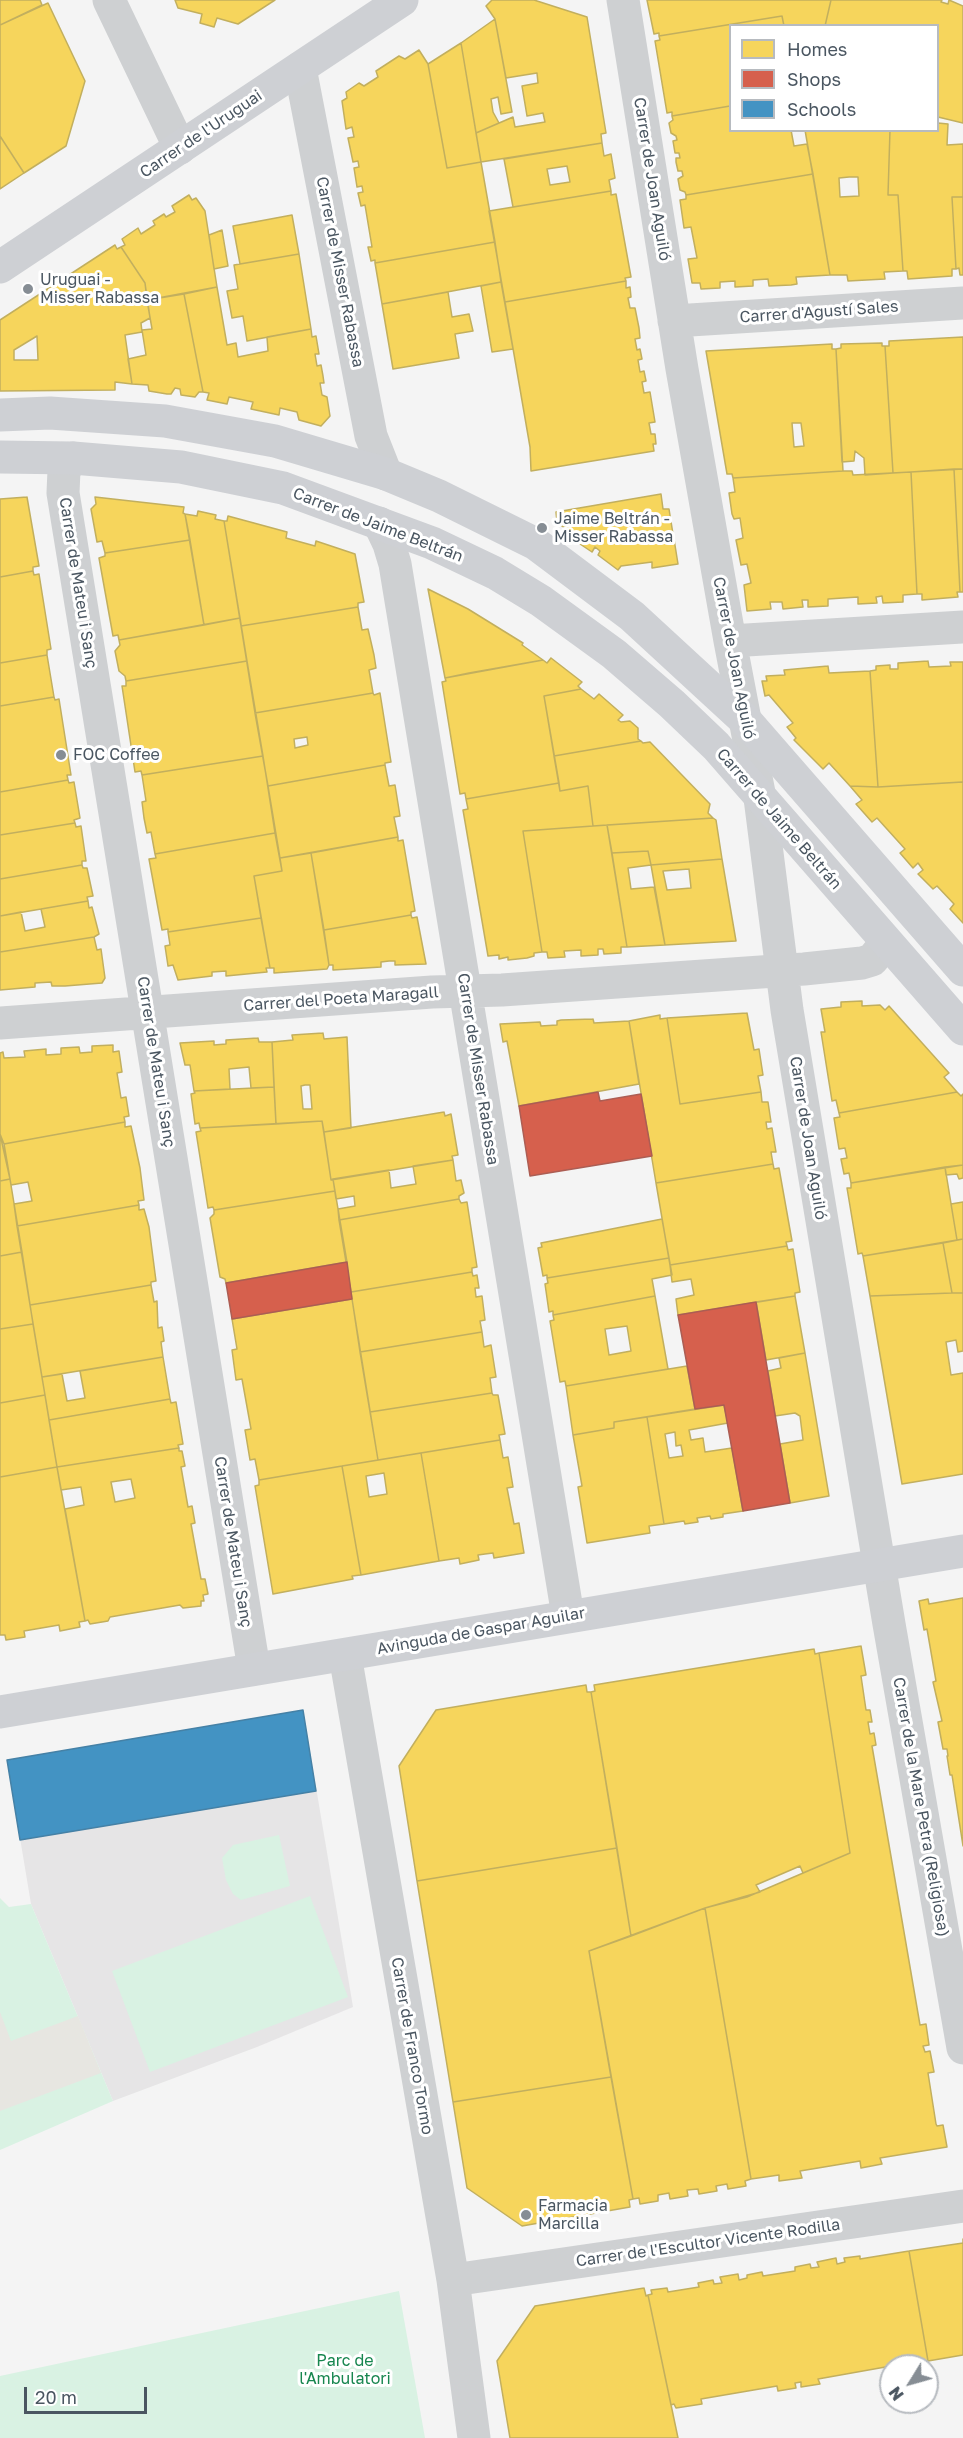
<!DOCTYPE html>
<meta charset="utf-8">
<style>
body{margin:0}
#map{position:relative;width:963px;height:2438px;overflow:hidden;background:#f4f4f4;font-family:"Golos Text",sans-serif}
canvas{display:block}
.legend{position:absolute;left:729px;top:24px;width:210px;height:108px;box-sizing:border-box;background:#fff;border:2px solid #b7bbc0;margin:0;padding:8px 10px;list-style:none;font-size:18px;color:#4a5661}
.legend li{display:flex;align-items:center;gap:12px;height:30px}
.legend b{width:30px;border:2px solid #b7bbc0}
.north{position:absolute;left:879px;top:2354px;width:60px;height:60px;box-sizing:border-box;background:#fff;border:2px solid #b7bbc0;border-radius:50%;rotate:233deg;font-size:16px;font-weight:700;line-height:24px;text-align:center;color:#4a5661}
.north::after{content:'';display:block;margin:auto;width:21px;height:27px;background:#868d94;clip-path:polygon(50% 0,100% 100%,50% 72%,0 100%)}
.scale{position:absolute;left:24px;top:2387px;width:123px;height:27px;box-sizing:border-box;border:3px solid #4a5661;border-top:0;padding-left:8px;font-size:18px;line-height:21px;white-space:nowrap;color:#4a5661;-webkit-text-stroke:4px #fff;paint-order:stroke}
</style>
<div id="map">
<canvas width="963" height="2438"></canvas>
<ul class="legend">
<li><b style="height:16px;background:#f6d55c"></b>Homes</li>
<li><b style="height:16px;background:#d6604d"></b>Shops</li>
<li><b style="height:16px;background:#4393c3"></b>Schools</li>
</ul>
<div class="north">N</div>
<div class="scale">20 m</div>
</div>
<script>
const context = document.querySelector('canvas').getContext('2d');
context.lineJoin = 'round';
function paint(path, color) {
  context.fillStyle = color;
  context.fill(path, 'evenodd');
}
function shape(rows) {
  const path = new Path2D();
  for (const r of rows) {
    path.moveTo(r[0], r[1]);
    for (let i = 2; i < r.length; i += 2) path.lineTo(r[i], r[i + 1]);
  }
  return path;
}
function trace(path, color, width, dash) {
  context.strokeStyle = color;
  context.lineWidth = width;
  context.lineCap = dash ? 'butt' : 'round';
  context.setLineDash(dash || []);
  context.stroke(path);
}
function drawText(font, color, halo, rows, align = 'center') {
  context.font = font + ' "Golos Text",sans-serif';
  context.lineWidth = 6;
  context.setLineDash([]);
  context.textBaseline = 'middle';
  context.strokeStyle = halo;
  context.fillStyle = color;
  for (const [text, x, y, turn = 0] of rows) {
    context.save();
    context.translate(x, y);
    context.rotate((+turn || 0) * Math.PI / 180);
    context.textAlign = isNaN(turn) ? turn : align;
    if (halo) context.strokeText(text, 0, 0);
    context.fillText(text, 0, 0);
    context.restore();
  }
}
const education = shape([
 [303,1710,353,2007,257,2047,113,2101,31,1904,7,1760]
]);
const green = shape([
 [279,1835,290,1886,241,1900,233,1894,226,1880,222,1858,233,1845],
 [310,1896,348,1997,150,2072,112,1971],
 [0,1898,9,1907,31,1904,113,2101,0,2150],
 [399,2291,425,2438,0,2438,0,2376]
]);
const sand = shape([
 [0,2012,11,2041,78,2016,101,2073,0,2111]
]);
const homes = shape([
 [0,0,40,0,42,5,0,25,0,0],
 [175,0,275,0,238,24,217,18,214,27,200,23,202,14,178,8,175,0],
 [492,0,534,0,587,17,606,133,601,134,602,143,481,162,476,133,513,117,515,127,545,122,543,113,527,116,522,86,538,83,537,73,506,78,495,19,486,6,492,0],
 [647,0,831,0,825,26,784,26,782,16,659,36,659,33,654,34,647,0],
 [831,0,942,0,941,2,948,4,949,0,963,6,963,123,938,117,938,26,825,26,831,0],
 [48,3,85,81,66,146,24,173,0,136,0,25,48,3],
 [782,16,784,26,730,26,730,106,672,116,672,112,667,113,655,41,660,40,659,36,782,16],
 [495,19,512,112,501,114,498,97,491,99,493,112,499,123,476,133,461,43,495,19],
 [461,43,481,162,447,168,428,64,461,43],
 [419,50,428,64,447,168,481,162,495,242,375,263,375,260,371,261,368,247,372,247,365,205,361,206,358,193,363,192,362,186,357,187,354,168,359,167,358,161,353,162,348,138,354,137,352,127,346,129,342,101,347,98,346,92,359,83,364,86,378,77,376,71,399,56,405,59,419,50],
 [730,106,730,130,791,130,794,146,807,144,813,174,686,195,685,192,680,190,678,179,683,176,682,171,678,171,676,162,676,158,680,158,679,153,675,153,673,141,677,140,676,136,671,133,669,123,673,120,672,116,730,106],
 [938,123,948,124,947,145,963,144,963,197,952,197,956,269,952,269,952,276,908,279,907,271,903,271,898,195,888,195,890,130,938,130,938,123],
 [805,130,890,130,888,195,898,195,903,271,884,272,885,279,848,281,847,275,830,275,805,130],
 [849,177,858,177,859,196,840,197,839,178,849,177],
 [0,136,24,173,0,189,0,136],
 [602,143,604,156,611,154,615,178,609,180,611,191,513,207,504,159,602,143],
 [567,166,570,182,550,185,547,169,567,166],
 [813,174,830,275,796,277,797,284,791,285,769,286,768,279,753,280,753,286,735,287,735,281,720,282,720,288,701,289,700,283,692,283,688,259,697,258,691,227,684,228,680,200,686,199,686,195,813,174],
 [611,191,611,195,616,194,631,277,625,278,626,281,505,302,489,211,611,191],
 [189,195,192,200,196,198,205,211,217,287,147,300,145,283,121,247,125,245,122,239,138,228,141,234,155,225,153,221,164,214,166,217,175,212,172,206,189,195],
 [952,197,963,197,963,275,960,275,959,268,956,269,952,197],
 [292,215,299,254,240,264,233,226,292,215],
 [222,230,228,266,214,269,209,235,222,230],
 [495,242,501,282,382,304,375,263,495,242],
 [115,245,117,249,121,247,145,283,150,318,141,323,142,332,125,335,132,384,115,382,115,390,0,391,0,320,115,245],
 [37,336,38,360,14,360,14,350,37,336],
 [299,254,311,329,247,341,243,316,232,318,227,291,238,289,234,265,299,254],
 [626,281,626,288,630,287,631,297,628,298,630,308,635,308,639,328,640,338,635,339,637,350,640,349,642,359,638,360,640,372,644,371,646,381,642,382,644,393,650,392,655,422,649,423,651,434,655,434,656,444,653,444,654,451,531,471,530,447,505,302,626,281],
 [501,282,513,349,492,352,481,286,501,282],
 [217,287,227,345,236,343,238,357,268,351,267,337,311,329,312,337,316,336,319,354,315,354,317,366,321,365,323,376,324,383,320,383,322,395,327,397,330,416,321,426,299,420,297,412,280,408,279,415,251,409,253,402,229,397,227,404,207,400,209,393,203,392,184,294,217,287],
 [448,292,452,317,469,314,473,331,455,334,459,358,393,369,382,304,448,292],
 [184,294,203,392,199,392,195,397,181,395,180,389,175,388,171,394,167,394,149,391,148,385,132,384,128,359,146,355,142,330,152,329,147,300,184,294],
 [963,337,963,469,893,473,885,346,889,346,889,341,963,337],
 [882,343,882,346,885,346,893,473,865,475,864,458,855,451,854,461,842,462,836,349,841,348,841,344,882,343],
 [832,344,832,349,836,349,843,471,733,478,732,474,727,474,706,351,832,344],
 [792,423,801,423,804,446,794,447,792,423],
 [954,469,963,469,963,592,960,592,954,469],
 [954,469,960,592,957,592,958,597,922,600,922,594,917,594,911,472,954,469],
 [843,471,852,471,853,475,911,472,917,594,903,595,903,602,883,603,882,596,876,597,877,603,858,604,858,597,828,599,828,606,808,607,808,600,802,600,803,607,783,609,782,602,770,602,771,609,747,611,744,585,751,583,747,564,741,565,736,540,743,538,740,518,734,519,732,514,729,493,735,492,733,478,843,471],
 [661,494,663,509,669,509,673,534,668,534,668,540,674,539,678,564,652,568,652,562,621,566,618,570,598,555,600,551,595,547,592,552,571,538,574,533,557,523,556,512,661,494],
 [27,497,39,566,33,567,33,571,0,577,0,499,27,497],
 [95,497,184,507,183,513,185,514,190,540,105,553,102,541,97,542,91,509,96,504,95,497],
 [198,511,216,515,215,519,224,521,240,618,204,625,185,514,197,516,198,511],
 [228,516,287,532,286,538,315,546,316,541,355,554,364,602,358,603,358,607,241,626,224,521,227,521,228,516],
 [190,540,204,625,119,640,118,635,113,636,99,558,105,556,105,553,190,540],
 [33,571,34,575,39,574,51,649,47,650,47,655,0,663,0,577,33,571],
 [428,589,468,609,523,643,522,645,543,660,445,678,428,589],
 [358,607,362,630,368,629,374,655,376,668,369,670,373,693,255,713,241,626,358,607],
 [240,618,247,661,126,681,125,676,119,671,115,651,120,645,119,640,240,618],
 [47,655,54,697,0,706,0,663,47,655],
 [551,658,582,682,578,686,581,689,544,696,559,783,466,799,465,793,460,794,442,682,446,681,445,678,469,673,543,660,547,663,551,658],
 [247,661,263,756,142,775,141,771,135,772,122,686,126,686,126,681,247,661],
 [928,661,929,667,951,666,950,662,963,662,963,782,878,787,870,671,876,670,876,666,890,665,890,669,898,669,898,663,928,661],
 [828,666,829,673,870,671,878,787,850,786,829,763,823,769,794,740,796,738,787,727,793,723,769,695,765,696,762,681,767,681,766,676,785,675,784,670,828,666],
 [581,689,594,699,599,694,623,715,618,720,621,722,630,721,638,728,638,739,641,741,554,756,544,696,581,689],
 [373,693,374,695,380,693,391,762,385,763,385,765,268,786,255,713,373,693],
 [307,737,308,745,295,748,294,739,307,737],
 [54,697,55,700,59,699,71,775,67,775,68,780,0,792,0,706,54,697],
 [641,741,643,743,650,742,710,804,708,813,713,818,593,826,588,786,560,791,554,756,641,741],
 [263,756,275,833,155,854,151,832,147,833,144,818,142,802,146,801,142,775,263,756],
 [385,765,389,786,395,785,400,816,394,817,398,837,280,858,268,786,385,765],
 [68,780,69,783,74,782,80,818,74,820,75,823,0,835,0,792,68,780],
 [962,782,963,782,963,923,950,909,954,904,937,886,933,889,918,874,923,870,918,863,913,868,900,853,905,849,877,818,872,822,856,804,862,800,850,786,878,787,962,782],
 [559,783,560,791,588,786,593,826,523,831,542,952,534,953,534,956,527,958,508,960,508,957,499,959,499,955,488,956,463,810,468,809,466,799,559,783],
 [713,818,716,820,722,859,651,865,648,851,612,853,607,825,713,818],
 [75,823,76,827,81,826,86,861,82,861,82,865,0,879,0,835,75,823],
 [607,825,627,947,621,947,621,953,604,954,603,949,598,949,598,955,581,956,581,950,564,951,565,957,548,958,547,952,542,952,523,831,607,825],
 [275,833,282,871,254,876,261,918,168,932,168,929,162,930,149,859,156,858,155,854,275,833],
 [398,837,398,841,403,840,415,911,411,912,411,915,324,930,311,853,398,837],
 [648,851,651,865,628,868,631,889,654,887,665,945,627,947,612,853,648,851],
 [311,853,329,965,327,969,274,973,274,968,270,968,254,876,282,871,280,858,311,853],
 [722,859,736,941,665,945,651,865,722,859],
 [689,869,691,888,667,890,663,871,689,869],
 [82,865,83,868,87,868,93,896,87,897,88,901,0,916,0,879,82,865],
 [88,901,89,908,92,907,99,934,94,937,0,952,0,916,21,912,25,931,45,927,41,909,88,901],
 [411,915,412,918,417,917,426,964,395,965,395,961,389,961,381,962,381,967,333,970,333,965,329,965,324,930,411,915],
 [261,918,270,968,266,968,267,972,226,976,226,971,212,972,212,976,178,980,173,965,168,966,165,946,170,945,168,932,261,918],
 [94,937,97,950,101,949,105,978,102,983,65,986,52,986,51,982,35,983,35,987,0,990,0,952,94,937],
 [862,1001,862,1006,880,1005,885,1010,889,1006,949,1073,944,1077,957,1092,839,1113,836,1100,832,1101,821,1032,825,1032,821,1009,841,1007,841,1002,862,1001],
 [747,1013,754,1050,759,1049,763,1075,758,1076,761,1092,680,1104,667,1018,747,1013],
 [660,1015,660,1019,667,1018,680,1104,761,1092,762,1102,768,1102,771,1122,766,1122,767,1129,772,1128,776,1152,771,1152,773,1164,656,1183,629,1021,660,1015],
 [593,1019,594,1023,629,1021,639,1084,519,1106,507,1041,503,1042,500,1024,540,1022,541,1026,557,1025,557,1021,561,1020,593,1019],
 [323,1033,324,1039,347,1037,351,1128,324,1132,322,1121,276,1124,272,1042,293,1040,292,1035,323,1033],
 [305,1085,310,1085,312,1109,303,1109,301,1086,305,1085],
 [258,1038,259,1042,272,1042,274,1087,251,1088,249,1067,229,1069,230,1089,194,1091,190,1065,185,1065,180,1043,214,1041,214,1045,226,1044,226,1040,258,1038],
 [113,1045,113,1052,119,1051,122,1072,117,1073,121,1098,126,1097,129,1116,124,1117,125,1122,4,1144,0,1134,0,1053,3,1052,4,1058,25,1057,24,1051,46,1049,46,1055,61,1054,61,1048,79,1047,80,1053,92,1052,92,1046,113,1045],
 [274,1087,276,1124,200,1128,199,1123,195,1124,191,1094,195,1093,194,1091,274,1087],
 [957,1092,961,1096,963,1094,963,1165,851,1183,849,1173,844,1174,841,1159,847,1158,845,1148,839,1149,834,1118,840,1117,839,1113,957,1092],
 [444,1112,445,1116,451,1114,458,1155,452,1156,453,1160,331,1180,324,1132,444,1112],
 [322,1121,331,1180,333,1179,335,1191,214,1210,213,1207,208,1208,196,1132,201,1131,200,1128,322,1121],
 [125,1122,125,1127,131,1126,140,1168,144,1200,138,1201,139,1205,17,1226,14,1204,32,1201,28,1182,11,1185,4,1144,125,1122],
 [0,1134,10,1179,0,1181,0,1134],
 [453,1160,456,1181,461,1180,464,1193,459,1196,459,1199,339,1220,338,1209,355,1206,354,1196,336,1199,333,1179,389,1170,391,1188,416,1184,413,1166,453,1160],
 [773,1164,774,1169,779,1168,792,1241,786,1242,787,1246,670,1265,656,1183,773,1164],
 [963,1165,963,1178,959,1179,957,1174,946,1175,945,1167,963,1165],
 [945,1167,957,1240,863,1256,862,1253,858,1254,847,1188,851,1188,851,1183,945,1167],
 [10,1179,22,1252,0,1256,0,1181,10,1179],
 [335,1191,347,1262,226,1283,225,1279,220,1277,210,1218,214,1214,214,1210,335,1191],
 [459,1199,461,1203,467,1202,477,1267,472,1268,472,1272,351,1292,339,1220,459,1199],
 [963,1202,963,1239,957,1240,951,1204,963,1202],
 [139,1205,139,1210,144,1209,149,1227,156,1281,151,1282,151,1285,30,1305,17,1226,139,1205],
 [662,1219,669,1258,547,1278,547,1275,543,1276,538,1248,542,1247,541,1243,662,1219],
 [963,1239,963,1293,952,1293,943,1243,963,1239],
 [943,1243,952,1293,870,1296,863,1256,943,1243],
 [787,1246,788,1250,793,1249,800,1292,795,1293,795,1296,678,1315,676,1299,694,1295,691,1279,672,1282,670,1265,787,1246],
 [22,1252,33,1324,0,1329,0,1256,22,1252],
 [669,1258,672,1275,652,1279,655,1296,553,1315,553,1311,549,1312,545,1284,548,1283,547,1278,669,1258],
 [472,1272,473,1276,477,1275,479,1288,475,1288,476,1297,482,1296,485,1320,480,1321,482,1332,360,1352,351,1292,472,1272],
 [151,1285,154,1302,157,1301,158,1328,162,1327,164,1341,161,1342,163,1357,42,1377,30,1305,151,1285],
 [952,1293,963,1293,963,1351,958,1352,956,1340,946,1342,951,1375,963,1373,963,1474,902,1484,870,1296,952,1293],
 [655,1296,668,1369,566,1386,565,1381,560,1382,550,1321,554,1320,553,1315,655,1296],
 [627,1326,631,1351,609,1355,605,1329,627,1326],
 [795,1296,805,1353,766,1360,756,1302,795,1296],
 [352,1299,378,1460,259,1480,255,1459,250,1460,245,1430,251,1429,242,1379,236,1380,232,1350,237,1349,232,1319,352,1299],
 [33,1324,45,1395,0,1403,0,1329,33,1324],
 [482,1332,484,1347,491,1345,496,1377,490,1378,492,1393,370,1412,360,1352,482,1332],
 [805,1353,829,1496,790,1503,780,1444,803,1440,800,1416,795,1413,775,1416,768,1371,781,1368,779,1358,805,1353],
 [163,1357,170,1399,49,1420,42,1377,62,1374,67,1401,85,1398,80,1371,163,1357],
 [687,1366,695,1409,614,1422,614,1428,573,1435,566,1386,687,1366],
 [492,1393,493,1395,498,1395,505,1434,499,1435,500,1440,378,1460,370,1412,492,1393],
 [45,1395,57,1467,0,1477,0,1403,45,1395],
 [170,1399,171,1403,176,1402,183,1444,178,1445,179,1448,57,1467,49,1420,170,1399],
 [724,1405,728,1423,689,1430,691,1440,703,1438,705,1452,732,1448,743,1511,723,1514,723,1517,711,1519,710,1516,697,1518,698,1522,685,1524,684,1521,664,1524,647,1417,724,1405],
 [675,1432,676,1446,681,1445,683,1456,669,1458,665,1434,675,1432],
 [647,1417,664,1524,649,1526,650,1533,587,1543,578,1487,582,1486,573,1435,614,1428,614,1422,647,1417],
 [500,1440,503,1458,508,1457,513,1487,507,1488,514,1524,519,1523,524,1553,494,1558,493,1553,485,1554,478,1555,479,1560,460,1564,459,1558,439,1561,421,1453,500,1440],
 [179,1448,179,1451,182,1451,185,1466,181,1467,188,1507,192,1506,195,1523,191,1524,201,1579,205,1579,208,1594,203,1595,204,1601,201,1601,201,1606,183,1608,180,1605,110,1617,108,1621,90,1624,88,1620,85,1621,65,1509,84,1505,81,1487,61,1490,57,1467,179,1448],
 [131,1479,135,1498,115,1502,111,1482,131,1479],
 [421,1453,439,1561,361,1575,342,1466,421,1453],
 [384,1473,387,1494,369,1497,366,1476,384,1473],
 [342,1466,361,1575,352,1576,353,1579,273,1594,255,1486,259,1485,259,1480,342,1466],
 [57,1467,85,1621,79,1622,80,1627,60,1631,59,1625,24,1631,25,1637,6,1640,5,1635,0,1635,0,1477,57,1467],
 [963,1598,963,1846,952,1775,950,1775,947,1756,948,1756,947,1749,943,1749,938,1722,942,1721,933,1682,936,1681,927,1629,924,1630,919,1601,928,1599,929,1604,963,1598],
 [861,1646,866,1675,861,1676,866,1710,870,1710,872,1722,868,1722,870,1734,874,1733,876,1745,872,1746,920,2025,926,2024,929,2045,923,2046,925,2052,930,2051,934,2072,928,2073,936,2124,937,2126,943,2125,947,2147,880,2158,882,2164,861,2168,860,2161,800,2171,802,2178,779,2181,779,2175,751,2179,705,1908,747,1897,850,1853,819,1653,861,1646],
 [814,1649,815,1654,819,1653,850,1853,803,1873,800,1866,756,1885,760,1892,705,1908,631,1936,591,1692,595,1691,594,1685,814,1649],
 [586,1685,587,1692,591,1692,617,1848,417,1881,399,1766,436,1710,586,1685],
 [617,1848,631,1936,589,1951,611,2077,453,2102,417,1881,617,1848],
 [705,1908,751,2179,745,2181,746,2186,728,2189,727,2184,716,2186,717,2191,699,2194,698,2189,687,2190,688,2196,670,2199,669,2193,658,2195,658,2201,640,2204,639,2198,633,2199,589,1951,705,1908],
 [611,2077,633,2199,629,2200,630,2207,522,2226,467,2188,453,2102,611,2077],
 [963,2239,963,2355,928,2361,909,2251,963,2243,963,2239],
 [909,2251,928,2361,925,2361,925,2366,891,2366,818,2379,820,2384,801,2387,801,2382,795,2383,796,2388,778,2391,777,2386,742,2392,701,2399,702,2404,676,2408,674,2404,671,2405,648,2295,652,2294,651,2290,667,2288,668,2292,699,2287,698,2283,713,2280,714,2284,722,2283,720,2277,738,2274,739,2280,747,2278,747,2275,762,2272,763,2276,795,2271,795,2267,810,2264,811,2268,819,2267,817,2262,836,2258,837,2264,845,2262,844,2258,860,2256,860,2259,909,2251],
 [644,2288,646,2296,648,2295,678,2438,510,2438,497,2361,535,2306,644,2288]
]);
const shops = shape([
 [598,1092,600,1101,641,1094,652,1156,530,1176,519,1106,598,1092],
 [347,1262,352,1299,232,1319,226,1283,347,1262],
 [756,1302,790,1503,743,1511,724,1405,695,1409,678,1315,756,1302]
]);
const schools = shape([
 [303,1710,316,1791,20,1840,7,1760,303,1710]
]);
const street = shape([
 [109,0,180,148],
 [623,0,682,369,730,641,760,798,787,1010,889,1624,963,2048],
 [300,68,371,436,386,474],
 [674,321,963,303],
 [73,458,64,470,63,493,254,1669],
 [379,523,389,544,395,564,568,1616],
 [730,641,963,627],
 [0,1023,432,992,502,990,804,969,862,963,872,960,881,949,883,939],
 [345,1655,453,2280,474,2438],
 [453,2280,963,2206]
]);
const secondary = shape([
 [0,267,402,0],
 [0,415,50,413,165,421,275,441,386,474,439,496,536,544,632,616,746,721,963,970],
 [0,457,73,458,181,467,283,488,432,543,495,573,541,601,614,654,672,704,716,746,963,1029],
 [0,1712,963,1551]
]);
const markers = [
 [28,289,6,"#868d94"],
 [542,528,6,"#868d94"],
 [61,755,6,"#868d94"],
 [526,2215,6,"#868d94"]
];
const streetNames = [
 ["Carrer de l'Uruguai",201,134,-34],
 ["Carrer de Joan Aguiló",652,179,81],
 ["Carrer de Misser Rabassa",340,272,79],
 ["Carrer d'Agustí Sales",819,312,-4],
 ["Carrer de Jaime Beltrán",378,525,21],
 ["Carrer de Mateu i Sanç",78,583,81],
 ["Carrer de Joan Aguiló",734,658,79],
 ["Carrer de Jaime Beltrán",779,819,49],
 ["Carrer del Poeta Maragall",341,999,-4],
 ["Carrer de Mateu i Sanç",156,1062,81],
 ["Carrer de Misser Rabassa",478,1069,81],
 ["Carrer de Joan Aguiló",808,1138,81],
 ["Carrer de Mateu i Sanç",233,1542,81],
 ["Avinguda de Gaspar Aguilar",481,1631,-10],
 ["Carrer de la Mare Petra (Religiosa)",921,1807,80],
 ["Carrer de Franco Tormo",412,2046,80],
 ["Carrer de l'Escultor Vicente Rodilla",708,2243,-8]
];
const poiNames = [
 ["Uruguai -",40,280],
 ["Misser Rabassa",40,298],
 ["Jaime Beltrán -",554,519],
 ["Misser Rabassa",554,537],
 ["FOC Coffee",73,755],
 ["Farmacia",538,2206],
 ["Marcilla",538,2224]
];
const parkNames = [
 ["Parc de",345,2361],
 ["l'Ambulatori",345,2379]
];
paint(education, '#e6e5e6');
paint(green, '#d9f2e3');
paint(sand, '#e7e6e1');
paint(homes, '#f6d55c');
trace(homes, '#c2af5e', 1.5);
paint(shops, '#d6604d');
trace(shops, '#ac5d53', 1.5);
paint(schools, '#4393c3');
trace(schools, '#4581a6', 1.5);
trace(street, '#ced0d2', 33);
trace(secondary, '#ced0d4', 33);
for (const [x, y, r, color] of markers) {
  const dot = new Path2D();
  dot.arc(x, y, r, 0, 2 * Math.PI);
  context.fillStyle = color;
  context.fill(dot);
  trace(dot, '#fff', 2);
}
drawText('16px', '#4a5661', '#fff', streetNames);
drawText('16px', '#4a5661', '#fff', poiNames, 'left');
drawText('16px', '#17864f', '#fff', parkNames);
</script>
